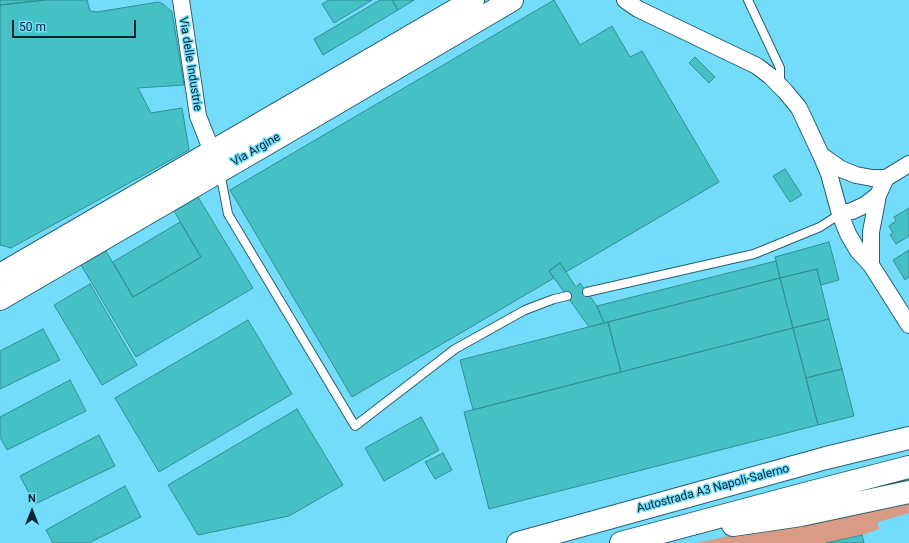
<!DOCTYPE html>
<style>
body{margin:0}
#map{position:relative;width:909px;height:543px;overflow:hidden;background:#73dcfb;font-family:Roboto,sans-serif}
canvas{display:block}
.north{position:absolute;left:12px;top:491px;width:40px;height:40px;-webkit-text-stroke:3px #73dcfb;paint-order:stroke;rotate:0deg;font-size:11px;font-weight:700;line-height:16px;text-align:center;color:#01242e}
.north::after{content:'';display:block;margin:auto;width:14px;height:18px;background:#01242e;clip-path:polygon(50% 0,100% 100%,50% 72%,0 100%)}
.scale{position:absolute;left:12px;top:20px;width:124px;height:18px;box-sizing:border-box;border:2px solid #01242e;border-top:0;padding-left:5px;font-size:12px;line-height:14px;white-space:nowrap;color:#01242e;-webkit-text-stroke:3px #73dcfb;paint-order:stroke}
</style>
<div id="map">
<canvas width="909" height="543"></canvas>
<div class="north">N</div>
<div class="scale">50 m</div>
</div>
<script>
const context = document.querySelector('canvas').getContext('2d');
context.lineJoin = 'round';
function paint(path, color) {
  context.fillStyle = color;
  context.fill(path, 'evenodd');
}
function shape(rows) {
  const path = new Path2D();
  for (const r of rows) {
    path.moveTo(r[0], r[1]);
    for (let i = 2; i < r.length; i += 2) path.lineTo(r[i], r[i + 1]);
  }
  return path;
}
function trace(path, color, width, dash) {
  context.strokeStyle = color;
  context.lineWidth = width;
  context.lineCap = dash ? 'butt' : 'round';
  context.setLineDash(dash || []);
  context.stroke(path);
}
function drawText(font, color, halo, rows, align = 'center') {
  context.font = font + ' Roboto,sans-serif';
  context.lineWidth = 3;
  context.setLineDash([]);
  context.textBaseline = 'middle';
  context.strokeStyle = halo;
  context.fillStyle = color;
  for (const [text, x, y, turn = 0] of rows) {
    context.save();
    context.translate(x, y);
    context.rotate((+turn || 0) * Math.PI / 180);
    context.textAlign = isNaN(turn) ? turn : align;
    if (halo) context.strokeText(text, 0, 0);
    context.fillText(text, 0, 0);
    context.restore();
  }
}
const green = shape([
 [909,499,909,513,878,522,879,529,862,535,826,543,695,543]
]);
const building = shape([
 [0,0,45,0,0,5,0,0],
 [45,0,87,0,90,11,97,12,158,2,163,4,172,12,184,85,138,88,151,113,182,108,189,150,11,248,0,245,0,5,45,0],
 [329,0,372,0,334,23,322,4,329,0],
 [380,0,392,0,398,10,323,55,314,39,380,0],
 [392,0,414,0,398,10,392,0],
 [554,0,580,45,612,26,630,57,642,51,719,182,566,272,560,263,549,271,554,278,352,397,230,190,554,0],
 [695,57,715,77,709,83,689,63,695,57],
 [785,169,802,195,790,202,773,176,785,169],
 [198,197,253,288,136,357,81,265,106,251,133,297,201,257,174,211,198,197],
 [909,208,909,236,896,244,890,235,893,233,889,226,896,221,894,217,909,208],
 [180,222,201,257,133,297,113,262,180,222],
 [829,242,839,280,821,285,817,269,780,278,775,257,829,242],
 [909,250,909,277,905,280,893,260,909,250],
 [776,261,780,278,604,323,597,306,776,261],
 [560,263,576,287,580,283,597,306,604,323,589,327,549,271,560,263],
 [817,269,829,319,793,328,780,278,817,269],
 [780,278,793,328,621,372,608,322,780,278],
 [90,284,137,365,102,385,54,305,90,284],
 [829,319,842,369,806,378,793,328,829,319],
 [248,320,292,394,159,472,115,398,248,320],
 [608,322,621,372,473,410,460,360,608,322],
 [793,328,818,425,489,509,464,412,793,328],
 [43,329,60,360,0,389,0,351,43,329],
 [842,369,854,416,818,425,806,378,842,369],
 [70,380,86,411,7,450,0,437,0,417,70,380],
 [297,409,343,485,289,516,198,535,168,485,297,409],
 [421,417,439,450,384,481,365,448,421,417],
 [99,435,115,466,35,504,20,476,99,435],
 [443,453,452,470,435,479,425,462,443,453],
 [125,486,141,517,89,543,53,543,46,530,125,486],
 [862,535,864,543,826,543,862,535]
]);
const lane = shape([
 [748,0,780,68,780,86],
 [220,172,228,214,355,426,455,349,525,310,554,299,567,296],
 [587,292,754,254,820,227,840,214]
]);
const street = shape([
 [181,0,198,116,216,162],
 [625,0,638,9,757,66,770,76,785,91,799,108,821,155,829,174,840,214,848,234,858,251,871,265,909,325],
 [821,155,841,169,856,175,872,178,886,178],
 [840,214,852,211,865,205,878,195],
 [871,265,871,232,878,195,886,178,909,164]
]);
const secondary = shape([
 [0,275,473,0],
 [0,299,318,114,512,0]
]);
const highway = shape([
 [733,525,801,515,909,492],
 [518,543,826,458,909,438],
 [621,543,812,492,909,467]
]);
const streetNames = [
 ["Via delle Industrie",190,64,81],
 ["Via Argine",256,150,-30],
 ["Autostrada A3 Napoli-Salerno",713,489,-15]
];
paint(green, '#da9b86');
paint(building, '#45c0c5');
trace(building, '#338f93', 1);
trace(lane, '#276070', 10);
trace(street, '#276070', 18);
trace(secondary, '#276070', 24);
trace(highway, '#276070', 24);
trace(lane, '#fff', 8);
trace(street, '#fff', 16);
trace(secondary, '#fff', 22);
trace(highway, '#fff', 22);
drawText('12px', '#01242e', '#73dcfb', streetNames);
</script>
